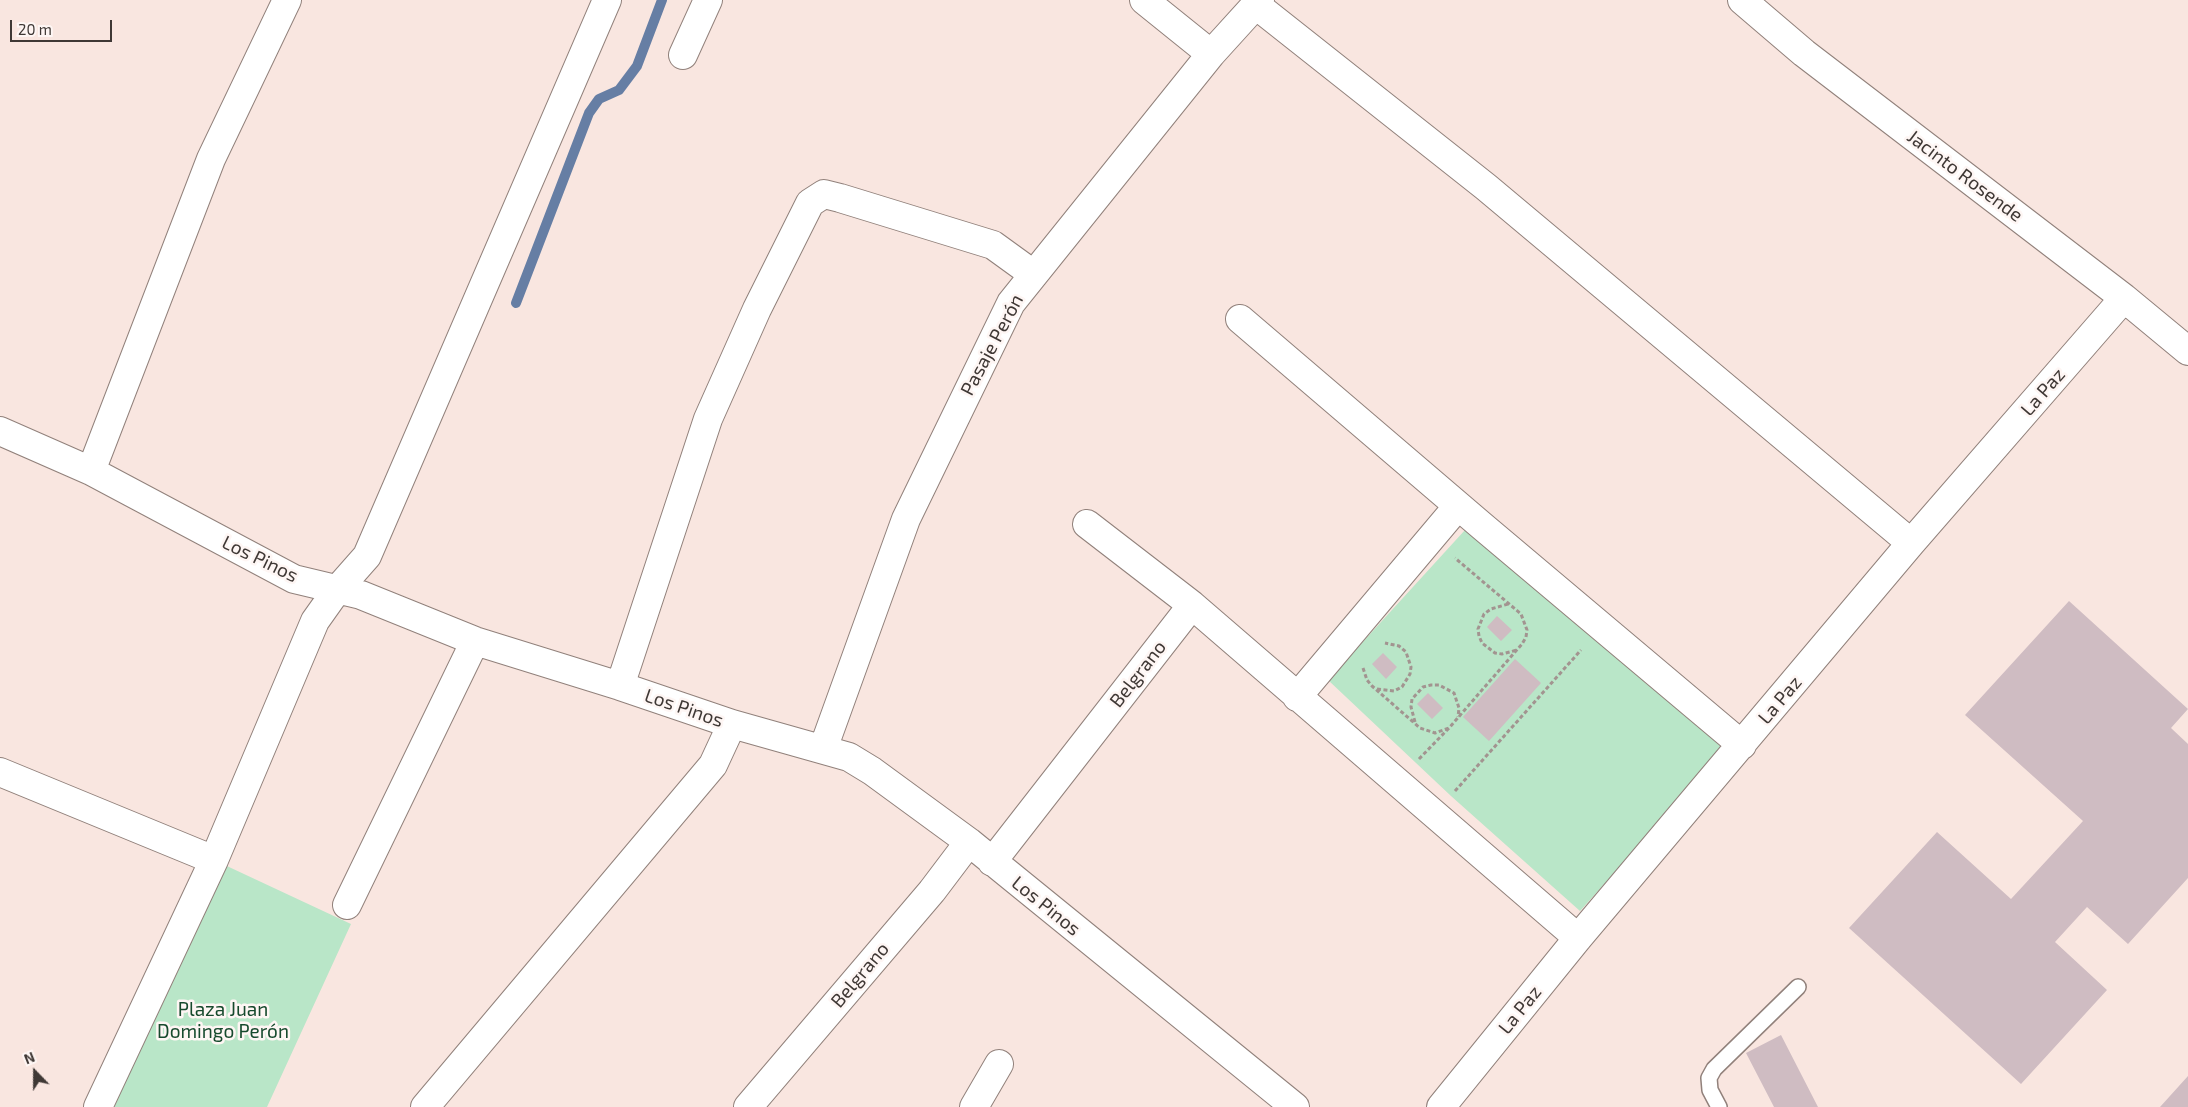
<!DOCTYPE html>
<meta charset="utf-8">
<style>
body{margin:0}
#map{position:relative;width:2188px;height:1107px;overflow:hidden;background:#f9e6e0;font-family:"Exo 2",sans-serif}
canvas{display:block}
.north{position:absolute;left:10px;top:1047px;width:50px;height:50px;-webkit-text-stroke:4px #fef6f4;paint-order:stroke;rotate:338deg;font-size:14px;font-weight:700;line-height:20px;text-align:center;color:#3f3835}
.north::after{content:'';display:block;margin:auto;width:18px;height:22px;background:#3f3835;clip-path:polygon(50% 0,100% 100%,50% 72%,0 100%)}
.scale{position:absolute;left:10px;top:20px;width:102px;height:22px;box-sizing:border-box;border:2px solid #3f3835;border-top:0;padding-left:6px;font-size:15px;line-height:18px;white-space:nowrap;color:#3f3835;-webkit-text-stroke:4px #fef6f4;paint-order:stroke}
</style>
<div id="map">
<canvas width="2188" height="1107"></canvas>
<div class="north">N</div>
<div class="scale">20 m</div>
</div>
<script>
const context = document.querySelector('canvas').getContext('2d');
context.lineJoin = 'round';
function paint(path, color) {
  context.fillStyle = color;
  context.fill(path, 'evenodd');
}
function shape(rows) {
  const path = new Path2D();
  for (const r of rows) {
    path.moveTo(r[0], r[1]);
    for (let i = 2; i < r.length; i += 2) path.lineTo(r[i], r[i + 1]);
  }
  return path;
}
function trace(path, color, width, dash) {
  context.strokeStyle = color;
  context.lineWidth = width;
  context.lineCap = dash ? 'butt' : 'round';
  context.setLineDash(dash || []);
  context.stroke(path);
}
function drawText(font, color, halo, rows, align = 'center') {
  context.font = font + ' "Exo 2",sans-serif';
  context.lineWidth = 5;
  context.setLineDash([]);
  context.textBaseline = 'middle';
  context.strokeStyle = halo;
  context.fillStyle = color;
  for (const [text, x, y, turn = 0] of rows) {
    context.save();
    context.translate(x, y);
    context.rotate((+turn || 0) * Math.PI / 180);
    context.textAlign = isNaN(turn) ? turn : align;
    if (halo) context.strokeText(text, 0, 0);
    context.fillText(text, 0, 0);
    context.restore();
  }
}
const green = shape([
 [1465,530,1601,638,1725,750,1580,911,1451,796,1328,680],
 [214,860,351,924,267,1107,98,1107]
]);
const stream = shape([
 [516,303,589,113,599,99,619,90,637,66,662,0]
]);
const building = shape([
 [2069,601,2188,709,2171,728,2188,744,2188,878,2128,944,2087,907,2055,942,2107,990,2021,1084,1849,928,1937,832,2011,899,2083,821,1965,715],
 [1497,616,1512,630,1501,641,1487,627],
 [1383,653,1397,667,1386,679,1372,664],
 [1515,659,1541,683,1489,741,1463,717],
 [1428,693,1443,708,1432,719,1417,704],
 [1781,1035,1818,1107,1774,1107,1746,1053],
 [2188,1076,2188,1107,2160,1107]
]);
const path = shape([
 [1508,604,1491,609,1484,614,1478,629,1479,636,1482,643,1495,653,1502,654,1517,650],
 [1363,668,1367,680,1372,686,1420,728,1435,733,1449,728],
 [1377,689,1394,691,1402,687,1410,674,1411,667,1406,652,1399,646,1385,643],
 [1415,722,1411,707,1412,699,1423,687,1431,685,1439,685,1454,693,1459,708,1458,717],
 [1419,759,1449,728,1522,644,1526,637,1527,630,1521,614,1455,558],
 [1455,791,1581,650]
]);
const lane = shape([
 [1719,1107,1710,1090,1709,1078,1714,1069,1798,987]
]);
const street = shape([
 [1144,0,1211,54],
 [1742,0,1804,53,2124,298,2188,351],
 [1256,5,1486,187,1911,543],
 [683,55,708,0],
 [1240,319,1482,526,1742,745],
 [0,431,91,471,294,579,361,595,475,641,620,686,732,724,849,757,872,771,969,842,1295,1107],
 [91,471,211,159,287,0],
 [1087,524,1192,605,1578,938],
 [620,686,708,419,757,309,810,203,824,194,840,198,993,245,1033,274],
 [1297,697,1458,506],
 [823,749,906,519,1011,303,1211,54,1260,0],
 [0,772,214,860],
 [992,862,1192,605],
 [347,905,475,641],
 [98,1107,214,860,315,621,337,590,367,556,607,0],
 [425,1107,713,765,732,724],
 [748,1107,932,891,969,842],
 [974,1107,999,1064],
 [1441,1107,1578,938,1911,543,2124,298]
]);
const streetNames = [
 ["Jacinto Rosende",1965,176,37],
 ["Pasaje Perón",992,345,-62],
 ["La Paz",2043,392,-49],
 ["Los Pinos",260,559,26],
 ["Belgrano",1138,674,-52],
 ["La Paz",1780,700,-50],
 ["Los Pinos",684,708,19],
 ["Los Pinos",1046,906,39],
 ["Belgrano",860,975,-50],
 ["La Paz",1520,1010,-51]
];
const parkNames = [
 ["Plaza Juan",223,1010],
 ["Domingo Perón",223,1032]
];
paint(green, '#b9e6c8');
trace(stream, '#667ea4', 10);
paint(building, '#cfbcc2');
trace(lane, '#91817b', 18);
trace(street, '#91817b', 30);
trace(path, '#a29490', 3, [4, 2.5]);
trace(lane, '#fff', 15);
trace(street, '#fff', 28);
drawText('19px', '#3f3835', '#fef6f4', streetNames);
drawText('19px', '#164a2d', '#fef6f4', parkNames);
</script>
